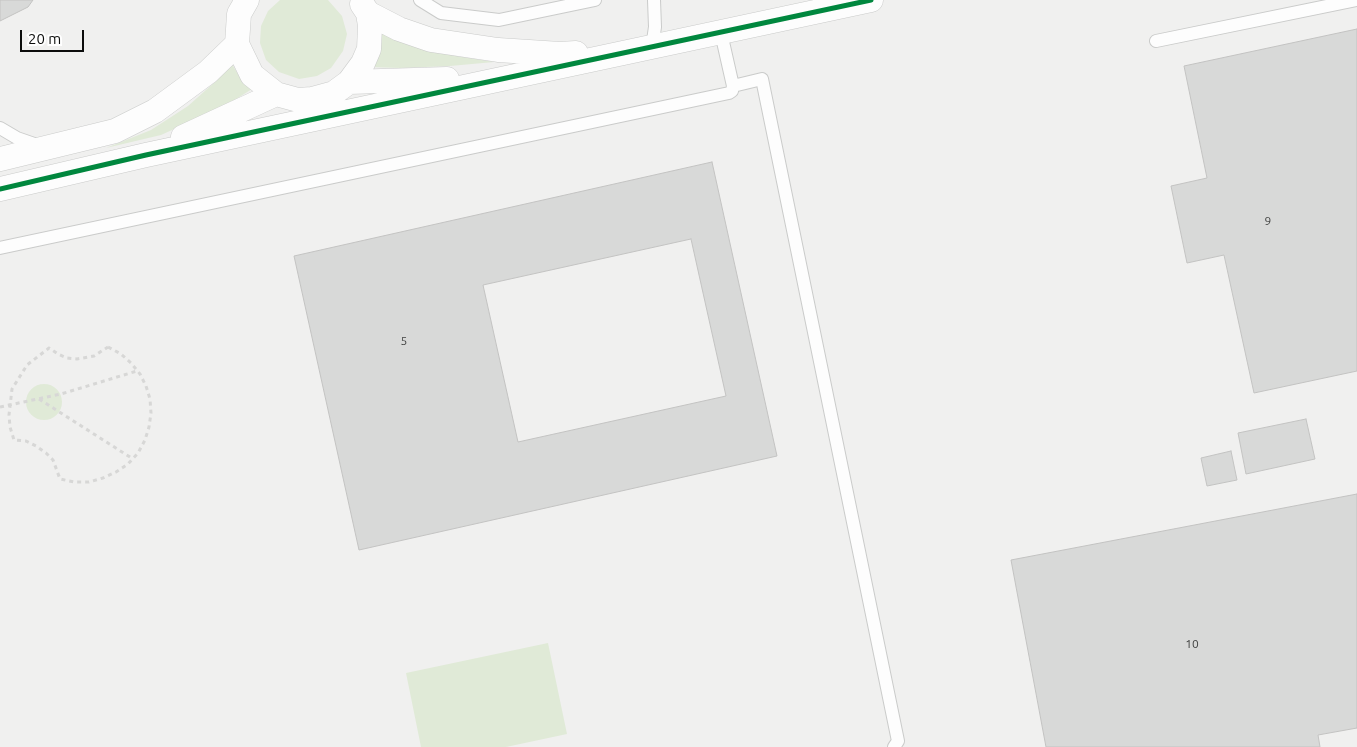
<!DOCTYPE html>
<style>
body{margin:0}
#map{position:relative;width:1357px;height:747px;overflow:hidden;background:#f0f0ef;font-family:Ubuntu,sans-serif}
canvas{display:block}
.scale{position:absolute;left:20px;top:30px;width:64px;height:22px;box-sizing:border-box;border:2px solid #0c0d0c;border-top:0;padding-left:6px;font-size:15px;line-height:18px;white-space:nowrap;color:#0c0d0c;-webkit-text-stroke:4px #fff;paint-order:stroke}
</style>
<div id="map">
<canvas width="1357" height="747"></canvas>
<div class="scale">20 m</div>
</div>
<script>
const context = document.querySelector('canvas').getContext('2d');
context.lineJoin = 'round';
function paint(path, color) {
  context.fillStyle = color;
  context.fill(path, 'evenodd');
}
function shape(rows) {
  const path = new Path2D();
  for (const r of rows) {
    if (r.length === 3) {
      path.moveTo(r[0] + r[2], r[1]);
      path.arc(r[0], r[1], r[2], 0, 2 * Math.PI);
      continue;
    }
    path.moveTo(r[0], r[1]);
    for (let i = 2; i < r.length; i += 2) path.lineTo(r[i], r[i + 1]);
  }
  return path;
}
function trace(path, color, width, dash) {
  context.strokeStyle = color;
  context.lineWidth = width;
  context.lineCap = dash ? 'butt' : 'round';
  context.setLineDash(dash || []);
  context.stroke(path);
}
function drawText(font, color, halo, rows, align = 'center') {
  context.font = font + ' Ubuntu,sans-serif';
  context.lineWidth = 4;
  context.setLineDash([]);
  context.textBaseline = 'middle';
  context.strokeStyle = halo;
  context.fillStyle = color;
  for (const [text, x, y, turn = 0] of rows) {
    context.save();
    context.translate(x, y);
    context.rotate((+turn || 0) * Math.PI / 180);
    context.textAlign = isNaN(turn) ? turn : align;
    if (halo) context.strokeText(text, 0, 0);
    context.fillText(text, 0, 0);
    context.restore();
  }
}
const green = shape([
 [280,0,328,0,342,16,347,34,343,51,331,68,317,76,299,79,279,72,266,60,260,43,261,26,268,11],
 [377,28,425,49,457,56,494,62,450,66,400,68,369,67],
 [232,64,242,81,252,89,225,106,161,135,106,148,151,130,188,106,216,81],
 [44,402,18],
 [548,643,567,734,506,747,421,747,406,673]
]);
const building = shape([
 [0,0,33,0,28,7,0,21,0,0],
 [1357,29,1357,371,1254,393,1224,255,1187,263,1171,186,1207,178,1184,66,1357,29],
 [712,162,777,456,359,550,294,256,712,162],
 [691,239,726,396,518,442,483,285,691,239],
 [1306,419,1315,459,1246,474,1238,433,1306,419],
 [1231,451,1237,480,1207,486,1201,458,1231,451],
 [1357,494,1357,728,1318,735,1320,747,1046,747,1011,560,1357,494]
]);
const path = shape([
 [108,347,121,354,131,363,140,374,146,386,150,399,151,413,149,427,145,440,138,453,128,464,116,472,103,478,89,482,74,482,60,479,53,460,46,453,36,446,26,441,14,440,10,427,9,415,12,389,27,365,49,348,58,354,67,358,77,359,94,356,108,347],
 [39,399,133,459],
 [0,407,61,394,137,371]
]);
const lane = shape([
 [420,0,441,13,499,20,595,0],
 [1156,41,1356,0],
 [652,47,655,27,654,0],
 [733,86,762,79,898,741,894,747],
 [0,128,17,138,40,146],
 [0,248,729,93,732,91,733,86,721,33]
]);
const street = shape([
 [247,0,239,14,237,44,252,75,276,94,298,100,312,99,334,93,349,82,363,63,369,49,370,26,368,13,362,4],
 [368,13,399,29,431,40,498,50,560,54,576,53],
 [349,82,447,79],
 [183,137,276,94],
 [0,159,115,131,155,111,208,72,237,44],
 [0,189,146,155,871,0]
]);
const cycleway = shape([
 [0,189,146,155,871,0]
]);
const numberNames = [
 ["9",1268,221],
 ["5",404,341],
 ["10",1192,644]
];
paint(green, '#e0ead7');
paint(building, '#d8d9d8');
trace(building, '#c3c3c2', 1);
trace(lane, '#cacbca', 14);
trace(street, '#cacbca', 25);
trace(path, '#d7d7d6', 3, [4, 4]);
trace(lane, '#fdfdfd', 12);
trace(street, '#fdfdfd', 24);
trace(cycleway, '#00873e', 5);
drawText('12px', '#414241', null, numberNames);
</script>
